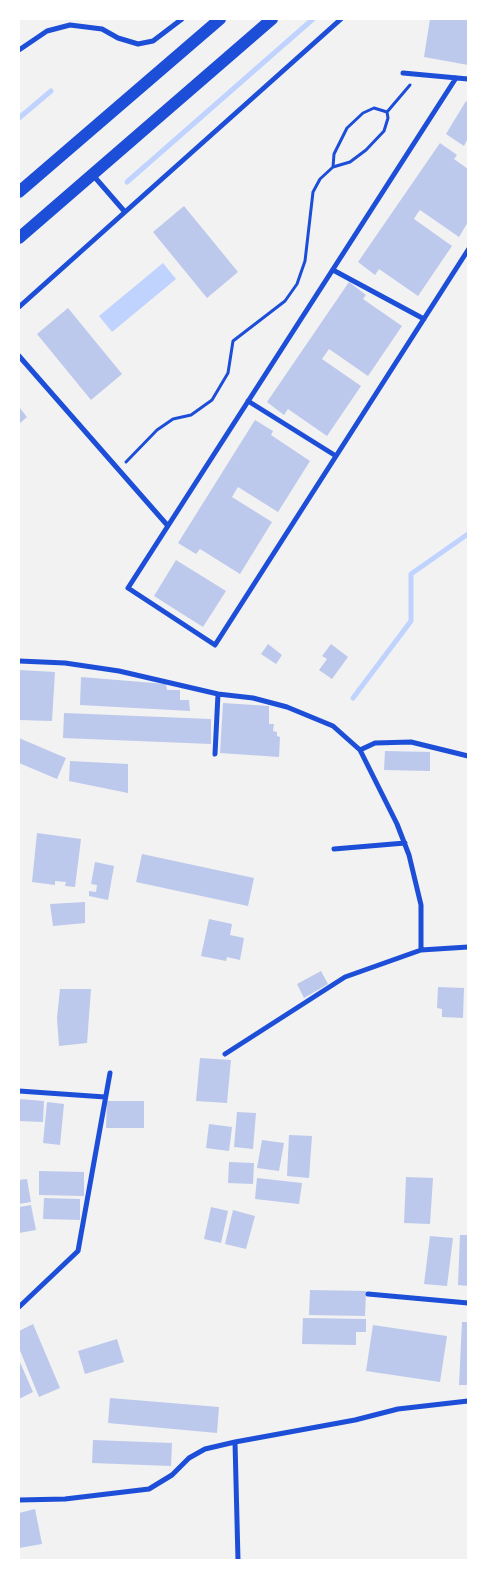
<!DOCTYPE html>
<style>
body{margin:0}
#map{position:relative;width:487px;height:1579px;overflow:hidden;background:#f2f2f2;font-family:Ubuntu,sans-serif}
canvas{display:block}
.frame{position:absolute;inset:0;border:20px solid #fff;pointer-events:none}
</style>
<div id="map">
<canvas width="487" height="1579"></canvas>
<div class="frame"></div>
</div>
<script>
const context = document.querySelector('canvas').getContext('2d');
context.lineJoin = 'round';
function paint(path, color) {
  context.fillStyle = color;
  context.fill(path, 'evenodd');
}
function shape(rows) {
  const path = new Path2D();
  for (const r of rows) {
    path.moveTo(r[0], r[1]);
    for (let i = 2; i < r.length; i += 2) path.lineTo(r[i], r[i + 1]);
  }
  return path;
}
function trace(path, color, width, dash) {
  context.strokeStyle = color;
  context.lineWidth = width;
  context.lineCap = dash ? 'butt' : 'round';
  context.setLineDash(dash || []);
  context.stroke(path);
}
const water = shape([
 [163,263,176,279,112,332,99,316]
]);
const stream = shape([
 [19,118,51,91],
 [127,182,313,19],
 [353,698,411,621,411,574,468,534]
]);
const building = shape([
 [430,19,468,19,468,65,424,57],
 [466,101,468,103,468,138,464,146,446,134],
 [440,143,457,155,454,159,468,169,468,222,459,237,420,210,417,214,414,219,452,246,418,296,379,269,375,275,358,262],
 [184,206,238,272,207,298,153,232],
 [349,282,366,295,363,299,402,326,368,376,329,349,322,359,361,386,327,436,288,409,284,415,267,402],
 [68,308,122,374,91,400,37,334],
 [19,407,27,417,19,424],
 [255,420,273,431,271,435,310,461,278,512,238,487,232,497,272,522,240,574,200,549,196,554,178,543],
 [176,560,226,591,203,627,154,596],
 [268,644,282,655,276,664,261,654],
 [331,644,348,657,332,679,319,670,327,659,322,656],
 [19,670,55,672,52,721,19,720],
 [81,677,166,684,167,690,180,690,180,700,189,700,190,711,80,705],
 [223,703,269,706,269,724,274,724,273,731,277,732,277,736,280,737,279,757,220,753],
 [64,713,211,719,211,744,63,738],
 [19,738,66,758,57,779,19,763],
 [385,751,430,752,430,771,384,770],
 [70,761,128,764,128,793,69,781],
 [37,833,81,839,75,887,65,886,66,882,55,881,55,885,32,882],
 [142,854,254,878,248,906,136,882],
 [95,862,114,866,108,900,89,896,89,891,96,892,97,885,91,884],
 [85,902,85,923,53,926,50,904],
 [209,919,232,924,230,935,244,938,240,960,227,957,226,961,201,956],
 [321,971,328,984,304,998,297,984],
 [438,987,464,988,463,1018,442,1017,442,1009,437,1008],
 [60,989,91,989,87,1043,59,1046,57,1018],
 [200,1058,231,1060,227,1103,196,1101],
 [19,1099,44,1101,43,1122,19,1121],
 [107,1101,144,1101,144,1128,106,1128],
 [47,1102,64,1104,60,1145,43,1143],
 [237,1112,256,1113,253,1149,234,1147],
 [209,1124,232,1127,229,1151,206,1148],
 [289,1135,312,1136,309,1178,287,1176],
 [262,1140,284,1143,279,1171,257,1168],
 [229,1162,254,1163,253,1184,228,1183],
 [39,1171,84,1172,84,1196,39,1195],
 [406,1177,433,1178,430,1224,404,1223],
 [257,1178,302,1183,299,1204,255,1199],
 [27,1179,31,1202,19,1204,19,1180],
 [44,1198,80,1199,80,1220,43,1219],
 [31,1205,36,1230,19,1233,19,1207],
 [211,1207,228,1211,221,1243,204,1239],
 [233,1210,255,1216,246,1249,225,1244],
 [460,1235,468,1235,468,1286,458,1285],
 [430,1236,453,1238,447,1286,424,1284],
 [310,1290,366,1291,365,1316,309,1315],
 [303,1318,366,1319,366,1332,356,1332,356,1345,302,1344],
 [462,1322,468,1322,468,1385,459,1385],
 [33,1324,60,1388,39,1397,19,1348,19,1331],
 [373,1325,447,1336,440,1382,366,1371],
 [117,1339,124,1362,85,1374,78,1351],
 [19,1360,33,1392,19,1399],
 [110,1398,219,1407,217,1433,108,1423],
 [93,1440,172,1443,171,1466,92,1463],
 [35,1509,42,1544,19,1548,19,1513]
]);
const path = shape([
 [333,167,334,154,347,128,363,113,374,108,387,112],
 [126,462,157,430,173,419,191,415,212,400,228,373,233,341,285,301,297,284,305,261,313,192,320,179,333,167,350,162,366,150,384,131,388,118,387,112,410,85]
]);
const minor = shape([
 [19,50,47,31,70,25,102,29,118,38,138,44,153,41,182,19],
 [403,73,468,79],
 [456,78,128,588,215,645,468,250],
 [92,174,125,212,341,19],
 [333,270,424,319],
 [19,307,125,212],
 [19,356,168,526],
 [248,401,336,456],
 [19,661,65,663,119,671,218,694,253,698,287,707,333,726,360,750,375,743,411,742,468,756],
 [360,750,397,824,409,855,421,905,421,950],
 [215,754,218,694],
 [334,849,405,843],
 [225,1054,345,977,421,950,468,947],
 [19,1091,105,1097],
 [368,1294,468,1303],
 [19,1307,78,1251,110,1073],
 [19,1500,65,1499,149,1489,172,1475,189,1458,205,1449,235,1442],
 [238,1560,235,1442,355,1420,398,1409,468,1401]
]);
const primary = shape([
 [19,192,220,19],
 [19,238,272,19]
]);
paint(water, '#bfd3fe');
trace(stream, '#bfd3fe', 5);
paint(building, '#bdc9ec');
trace(path, '#1d4ed8', 3);
trace(minor, '#1d4ed8', 5);
trace(primary, '#1d4ed8', 12);
</script>
